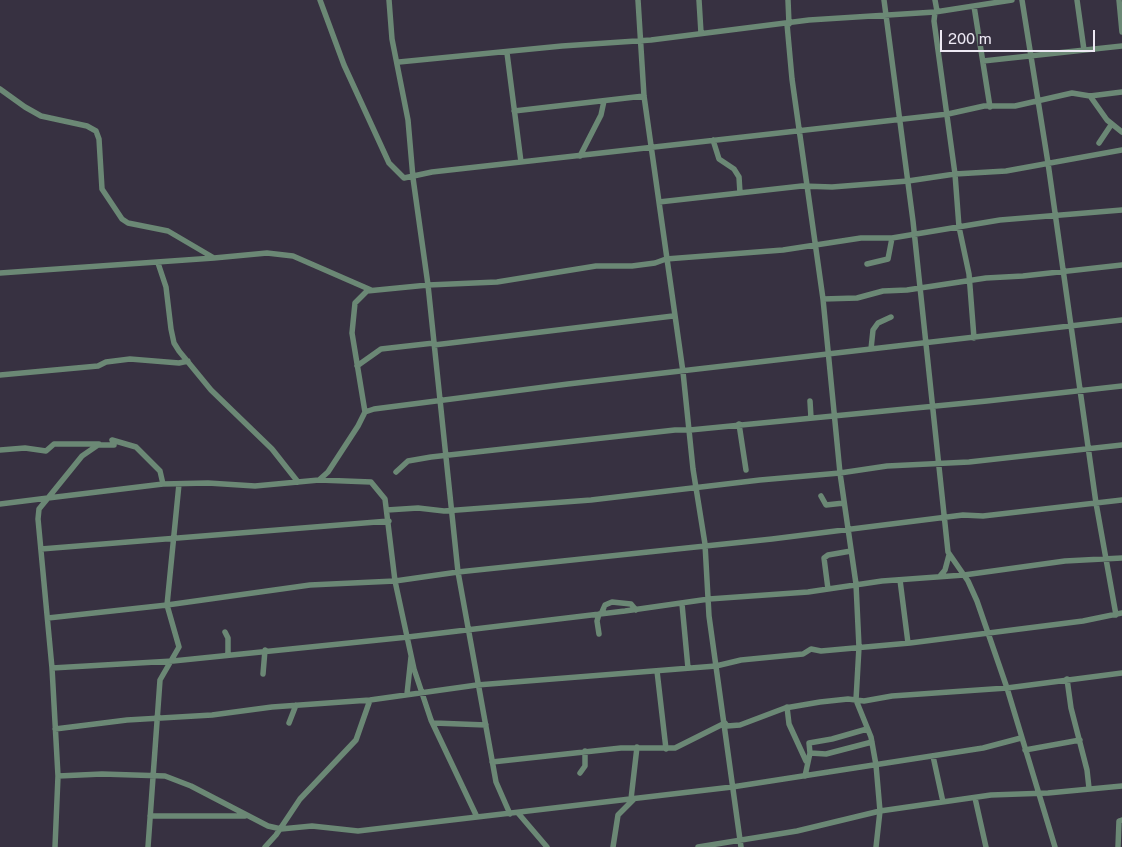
<!DOCTYPE html>
<style>
body{margin:0}
#map{position:relative;width:1122px;height:847px;overflow:hidden;background:#373141;font-family:"Public Sans",sans-serif}
canvas{display:block}
.scale{position:absolute;left:940px;top:30px;width:155px;height:22px;box-sizing:border-box;border:2px solid #ede9f4;border-top:0;padding-left:6px;font-size:15px;line-height:18px;white-space:nowrap;color:#ede9f4;-webkit-text-stroke:4px #373141;paint-order:stroke}
</style>
<div id="map">
<canvas width="1122" height="847"></canvas>
<div class="scale">200 m</div>
</div>
<script>
const context = document.querySelector('canvas').getContext('2d');
context.lineJoin = 'round';
function shape(rows) {
  const path = new Path2D();
  for (const r of rows) {
    path.moveTo(r[0], r[1]);
    for (let i = 2; i < r.length; i += 2) path.lineTo(r[i], r[i + 1]);
  }
  return path;
}
function trace(path, color, width, dash) {
  context.strokeStyle = color;
  context.lineWidth = width;
  context.lineCap = dash ? 'butt' : 'round';
  context.setLineDash(dash || []);
  context.stroke(path);
}
const minor = shape([
 [320,0,344,65,389,163,404,178,432,172,948,114,984,106,1015,106,1072,93,1090,96,1122,92],
 [389,0,392,39,408,120,413,178,428,285,458,572,496,782,510,814],
 [638,0,644,96,683,372,693,469,705,544,709,616,741,847],
 [699,0,701,33],
 [788,0,789,24],
 [884,0,913,221,948,552,968,581,977,601,1007,688,1055,847],
 [935,0,937,11],
 [1022,0,1048,163,1096,503,1116,615],
 [1077,0,1084,50],
 [1119,0,1122,32],
 [974,6,990,107],
 [935,12,934,21,955,174,959,227,969,274,974,338],
 [787,24,792,79,823,299,840,473,856,584,859,647,856,700,871,737,876,765,880,811,876,847],
 [507,53,521,162],
 [983,61,1122,46],
 [399,62,562,46,651,40,809,20,935,12,1012,0],
 [0,89,25,107,41,116,87,126,96,131,99,139,102,189,122,219,128,223,168,231,214,258,267,253,293,256,371,290],
 [1090,96,1107,120,1122,132],
 [514,111,644,96],
 [713,140,719,159,734,169,739,177,740,193],
 [1099,143,1111,125],
 [580,156,601,115,604,101],
 [659,202,802,186,832,187,908,181,955,174,1006,171,1122,150],
 [158,263,166,287,171,329,174,343,179,351,211,390,272,449,298,482],
 [867,264,888,259,892,238],
 [0,273,214,258],
 [823,299,857,298,883,291,907,290,986,278,1023,276,1122,265],
 [434,345,673,316],
 [871,349,873,330,878,323,891,317],
 [357,366,381,349,434,343],
 [0,375,98,366,106,362,130,359,179,363,188,361],
 [810,401,811,418],
 [365,412,352,333,355,303,367,291,428,285,497,282,596,266,632,266,655,263,666,259,783,250,861,238,892,238,1000,220,1122,210],
 [739,424,746,470],
 [0,450,25,448,46,451,54,444,99,444],
 [396,472,408,461,431,457,675,430,690,430,987,401,1122,386],
 [319,480,371,482,385,499,395,581,414,669,431,720,477,817],
 [821,496,826,505,844,503],
 [0,504,48,498,82,456,98,445,114,445,112,440,136,447,160,471,163,484],
 [387,510,418,508,444,511,591,500,760,480,840,473,887,466,969,462,1122,445],
 [41,549,389,521],
 [940,576,945,570,949,555],
 [900,580,908,643],
 [828,589,824,558,828,555,851,551],
 [682,604,688,668],
 [601,614,605,605,612,602,631,604,636,610],
 [48,618,167,605,310,585,395,581,458,572,772,539,963,515,983,516,1122,500],
 [225,632,228,638,228,654],
 [599,634,597,621,599,614],
 [52,668,173,661,408,637,625,611,709,599,808,592,882,581,964,575,1065,561,1122,558],
 [657,671,666,749],
 [263,674,265,650],
 [1067,679,1071,708,1087,770,1089,788],
 [407,694,411,657],
 [787,707,789,724,806,761],
 [289,723,296,705],
 [434,723,486,725],
 [55,729,127,720,212,715,272,707,370,700,477,685,716,666,741,660,803,654,811,649,821,651,910,643,1083,621,1122,613],
 [1025,750,1080,740],
 [810,753,826,754,872,742],
 [933,756,943,802],
 [492,762,621,748,675,748,725,723,727,726,740,725,785,708,820,702,848,699,864,701,892,696,1007,688,1122,673],
 [580,773,585,766,585,751],
 [58,776,102,774,165,776,191,786,268,826,281,829,312,826,358,831,732,787,983,748,1021,738],
 [805,776,810,753,809,743,832,739,867,729],
 [975,798,986,847],
 [631,799,637,747],
 [518,813,547,847],
 [150,816,245,816],
 [55,847,58,776,52,668,38,519,39,509,48,498,163,484,208,483,255,486,319,480,328,472,358,426,365,412,374,409,568,384,1122,320],
 [148,847,160,680,179,647,167,605,179,484],
 [265,847,276,835,300,799,356,740,370,700],
 [613,847,618,815,634,799],
 [698,847,797,831,880,811,991,795,1048,793,1122,786],
 [1118,847,1119,821,1122,820]
]);
trace(minor, '#6b8875', 5.5);
</script>
